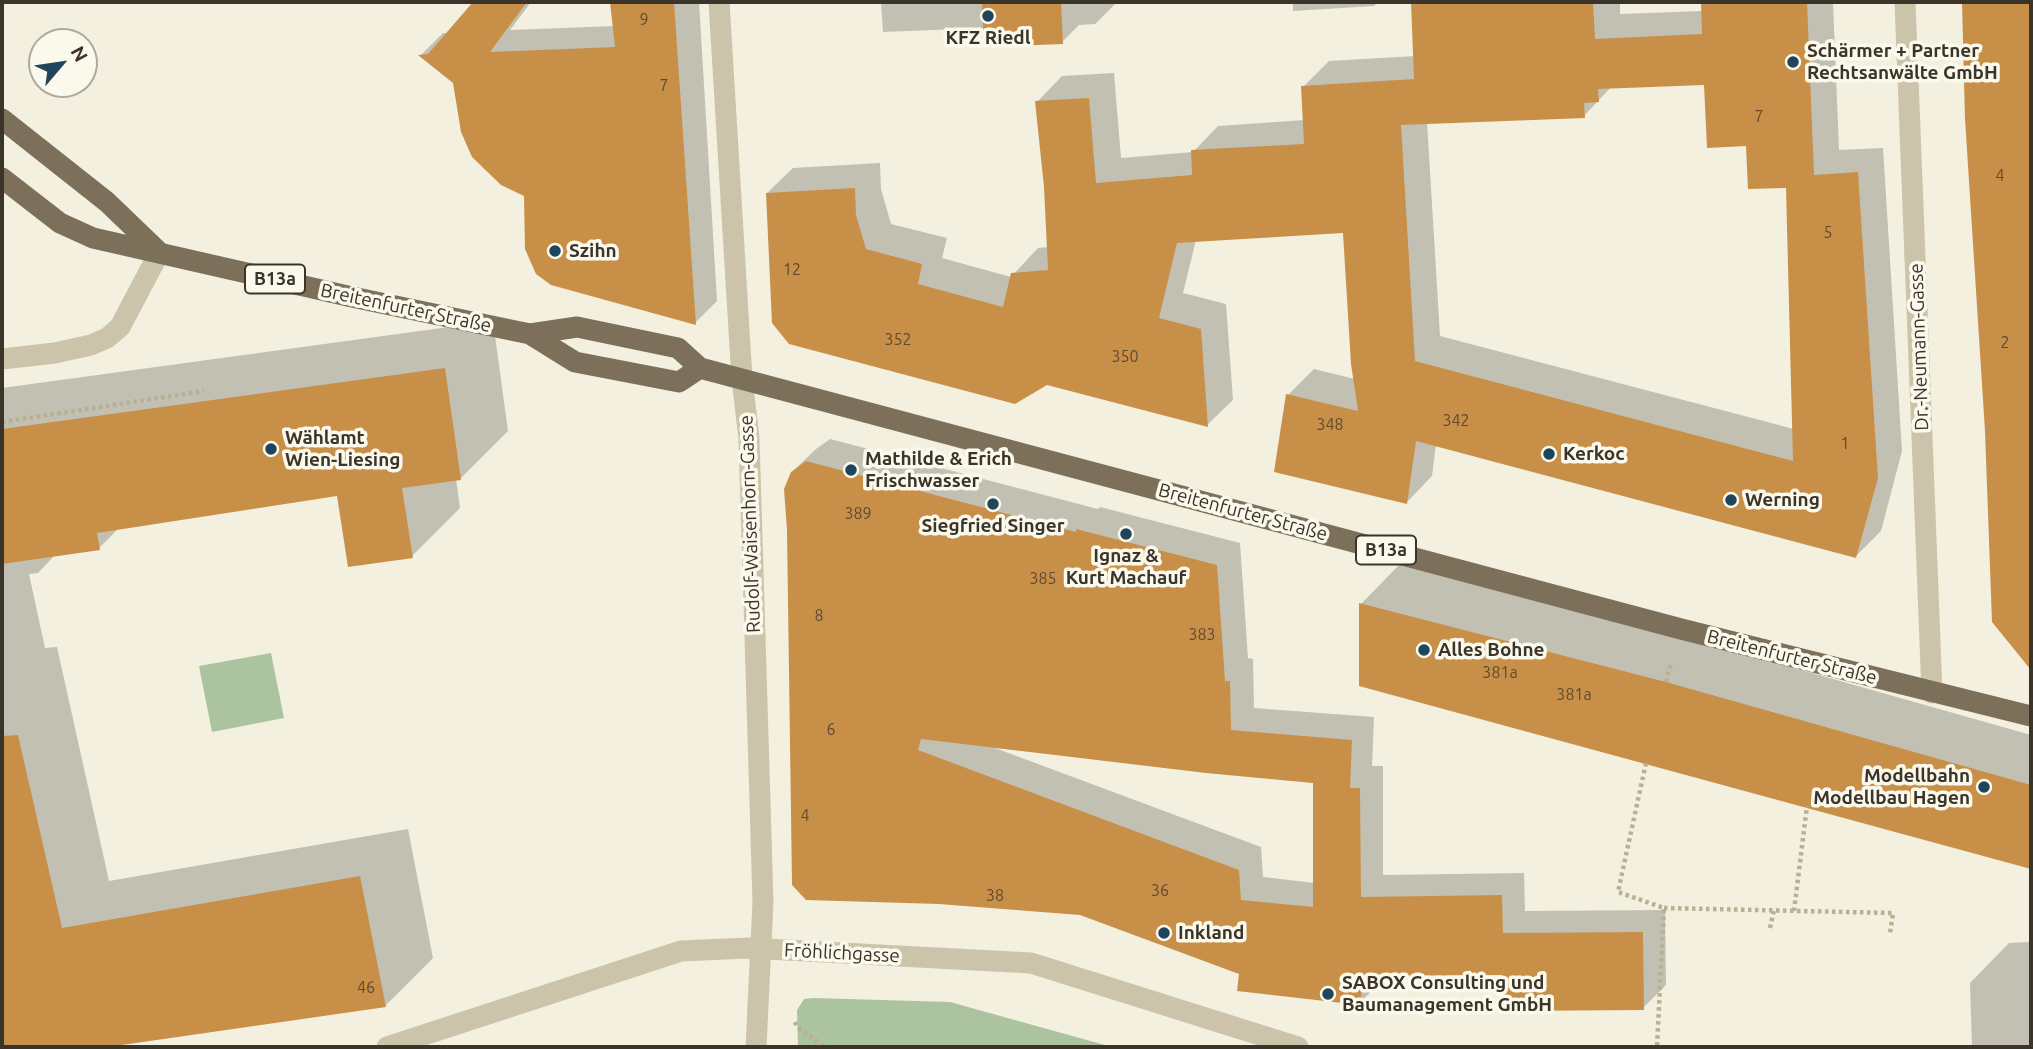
<!DOCTYPE html>
<meta charset="utf-8">
<style>
body{margin:0}
#map{position:relative;width:2033px;height:1049px;overflow:hidden;background:#f3f0df;font-family:Ubuntu,sans-serif}
canvas{display:block}
.frame{position:absolute;inset:0;border:4px solid #3a342a;pointer-events:none}
.north{position:absolute;left:28px;top:28px;width:70px;height:70px;box-sizing:border-box;background:#fbf8ec;border:2px solid #aeaa9e;border-radius:50%;rotate:61deg;font-size:19px;font-weight:700;line-height:28px;text-align:center;color:#3a342a}
.north::after{content:'';display:block;margin:auto;width:24px;height:32px;background:#1e455c;clip-path:polygon(50% 0,100% 100%,50% 72%,0 100%)}
</style>
<div id="map">
<canvas width="2033" height="1049"></canvas>
<div class="frame"></div>
<div class="north">N</div>
</div>
<script>
const context = document.querySelector('canvas').getContext('2d');
context.lineJoin = 'round';
function paint(path, color) {
  context.fillStyle = color;
  context.fill(path, 'evenodd');
}
function shape(rows) {
  const path = new Path2D();
  for (const r of rows) {
    path.moveTo(r[0], r[1]);
    for (let i = 2; i < r.length; i += 2) path.lineTo(r[i], r[i + 1]);
  }
  return path;
}
function trace(path, color, width, dash) {
  context.strokeStyle = color;
  context.lineWidth = width;
  context.lineCap = dash ? 'butt' : 'round';
  context.setLineDash(dash || []);
  context.stroke(path);
}
function drawText(font, color, halo, rows, align = 'center') {
  context.font = font + ' Ubuntu,sans-serif';
  context.lineWidth = 7;
  context.setLineDash([]);
  context.textBaseline = 'middle';
  context.strokeStyle = halo;
  context.fillStyle = color;
  for (const [text, x, y, turn = 0] of rows) {
    context.save();
    context.translate(x, y);
    context.rotate((+turn || 0) * Math.PI / 180);
    context.textAlign = isNaN(turn) ? turn : align;
    if (halo) context.strokeText(text, 0, 0);
    context.fillText(text, 0, 0);
    context.restore();
  }
}
const green = shape([
 [271,653,284,718,212,732,199,666],
 [813,998,950,1002,1112,1047,798,1047,797,1010,804,999]
]);
const shadow = shape([
 [475,2,531,2,510,30,615,26,612,2,699,2,717,301,695,323,526,195,455,82,421,55,443,33,449,33],
 [881,2,1117,2,1095,24,1079,25,1062,42,985,28,883,32],
 [1293,2,1378,2,1374,6,1293,11],
 [1413,2,1620,2,1620,14,1703,11,1702,2,1833,2,1839,150,1883,148,1902,451,1881,531,1856,556,1436,444,1432,476,1407,502,1288,395,1314,369,1355,379,1345,231,1196,240,1183,293,1226,304,1233,400,1207,425,1046,383,767,193,793,168,880,163,881,189,891,224,947,238,942,258,1011,277,1038,248,1049,247,1046,187,1037,102,1062,76,1114,73,1121,158,1193,152,1218,126,1305,120,1303,87,1329,61,1415,56],
 [1705,83,1748,144,1788,186,1794,429,1440,336,1427,122,1584,116,1611,87],
 [1963,2,2031,2,2031,642,2005,635,1987,431,1971,197],
 [493,321,508,431,460,479,456,479,460,508,412,556,339,494,119,528,99,548,56,554,38,573,29,574,45,648,57,647,109,881,408,829,433,958,385,1006,96,1047,2,1047,2,388],
 [830,439,1098,509,1100,507,1240,543,1248,658,1253,659,1254,708,1374,717,1372,766,1383,766,1383,875,1524,873,1525,911,1665,910,1666,985,1643,1008,1504,973,1383,974,1382,980,1360,1003,1241,972,1080,913,939,902,792,472,816,449],
 [995,748,1315,781,1315,883,1263,877,1261,847],
 [1400,564,1706,643,2031,735,2031,867,1960,848,1361,604],
 [2031,942,2031,1047,1972,1047,1970,983,2009,943]
]);
const building = shape([
 [473,2,527,2,490,52,615,47,610,2,674,2,696,325,551,285,536,274,525,249,524,196,501,185,472,157,461,132,453,83,418,55,428,54],
 [982,2,1061,2,1063,44,984,47],
 [1411,2,1593,2,1595,39,1702,34,1701,2,1807,2,1814,175,1858,172,1878,478,1856,558,1416,441,1407,504,1274,472,1286,394,1358,411,1351,364,1343,233,1177,243,1159,318,1201,329,1208,427,1047,385,1015,404,789,344,772,323,766,193,855,188,856,215,866,249,922,264,918,284,1003,307,1011,273,1048,270,1044,187,1035,101,1089,98,1096,183,1192,175,1191,150,1304,144,1301,86,1414,79],
 [1704,85,1707,148,1746,146,1748,189,1786,188,1793,461,1415,361,1401,125,1585,118,1584,103,1599,102,1598,89],
 [1962,2,2031,2,2031,670,1992,622,1985,431,1965,119],
 [445,368,461,480,402,488,413,558,348,567,337,496,97,533,100,550,2,564,2,429],
 [806,461,1076,532,1076,529,1217,565,1225,681,1230,681,1231,730,1352,740,1350,788,1360,788,1361,897,1502,895,1503,933,1643,932,1644,1010,1503,1011,1502,975,1363,976,1360,1005,1237,991,1239,974,1080,915,939,904,806,900,792,885,787,530,784,489,791,472],
 [921,739,1206,773,1313,783,1313,907,1241,900,1239,870,918,750],
 [1359,603,1666,682,2031,785,2031,869,1359,686],
 [18,735,62,928,360,876,386,1007,108,1047,2,1047,2,736]
]);
const path = shape([
 [2,422,204,391],
 [1666,682,1671,663],
 [1646,763,1618,892,1664,908,1657,1047],
 [1664,908,1893,913,1890,933],
 [1794,911,1807,806],
 [1770,928,1774,910],
 [795,1022,797,1027,825,1047]
]);
const street = shape([
 [719,2,742,379,749,438,763,902,756,1047],
 [1905,2,1932,693],
 [2,359,55,353,91,345,107,338,120,327,159,253],
 [387,1047,681,951,748,948,1031,963,1298,1047]
]);
const primary = shape([
 [2,119,107,202,158,251],
 [2,178,60,223,93,238,352,297,530,334,575,362,679,382,700,368],
 [530,334,577,327,678,348,700,368,1681,629,2031,716]
]);
const markers = [
 [988,16,7,"#1e455c"],
 [1793,62,7,"#1e455c"],
 [555,251,7,"#1e455c"],
 [271,449,7,"#1e455c"],
 [1549,454,7,"#1e455c"],
 [851,470,7,"#1e455c"],
 [1731,500,7,"#1e455c"],
 [993,504,7,"#1e455c"],
 [1126,534,7,"#1e455c"],
 [1424,650,7,"#1e455c"],
 [1984,787,7,"#1e455c"],
 [1164,933,7,"#1e455c"],
 [1328,994,7,"#1e455c"]
];
const numberNames = [
 ["9",644,20],
 ["7",664,86],
 ["7",1759,117],
 ["4",2000,176],
 ["5",1828,233],
 ["12",792,270],
 ["352",898,340],
 ["2",2005,343],
 ["350",1125,357],
 ["342",1456,421],
 ["348",1330,425],
 ["1",1845,444],
 ["389",858,514],
 ["385",1043,579],
 ["8",819,616],
 ["383",1202,635],
 ["381a",1500,673],
 ["381a",1574,695],
 ["6",831,730],
 ["4",805,816],
 ["36",1160,891],
 ["38",995,896],
 ["46",366,988]
];
const shields = [
 [275,279,60],
 [1386,550,60]
];
const shieldNames = [
 ["B13a",275,279],
 ["B13a",1386,550]
];
const poiNames = [
 ["KFZ Riedl",988,38,"center"],
 ["Schärmer + Partner",1807,51],
 ["Rechtsanwälte GmbH",1807,73],
 ["Szihn",569,251],
 ["Wählamt",285,438],
 ["Wien-Liesing",285,460],
 ["Kerkoc",1563,454],
 ["Mathilde & Erich",865,459],
 ["Frischwasser",865,481],
 ["Werning",1745,500],
 ["Siegfried Singer",993,526,"center"],
 ["Ignaz &",1126,556,"center"],
 ["Kurt Machauf",1126,578,"center"],
 ["Alles Bohne",1438,650],
 ["Modellbahn",1970,776,"right"],
 ["Modellbau Hagen",1970,798,"right"],
 ["Inkland",1178,933],
 ["SABOX Consulting und",1342,983],
 ["Baumanagement GmbH",1342,1005]
];
const streetNames = [
 ["Breitenfurter Straße",406,308,12],
 ["Dr.-Neumann-Gasse",1919,347,-92],
 ["Breitenfurter Straße",1243,512,15],
 ["Rudolf-Waisenhorn-Gasse",750,524,-92],
 ["Breitenfurter Straße",1792,657,14],
 ["Fröhlichgasse",842,953,3]
];
paint(green, '#abc39e');
paint(shadow, '#0003');
paint(building, '#c88f48');
trace(path, '#b8af94', 4.5, [3.5, 3.5]);
trace(street, '#ccc4aa', 21);
trace(primary, '#7c705b', 21);
for (const [x, y, r, color] of markers) {
  const dot = new Path2D();
  dot.arc(x, y, r, 0, 2 * Math.PI);
  context.fillStyle = color;
  context.fill(dot);
  trace(dot, '#fbf8ec', 2.5);
}
drawText('16px', '#5e4b32', null, numberNames);
for (const [x, y, w] of shields) {
  const box = new Path2D();
  box.roundRect(x - w / 2, y - 14.5, w, 29, 5);
  context.fillStyle = '#fbf8ec';
  context.fill(box);
  trace(box, '#3a342a', 2);
}
drawText('bold 18px', '#3a342a', null, shieldNames);
drawText('bold 19px', '#3a342a', '#fbf8ec', poiNames, 'left');
drawText('19px', '#3a342a', '#fbf8ec', streetNames);
</script>
